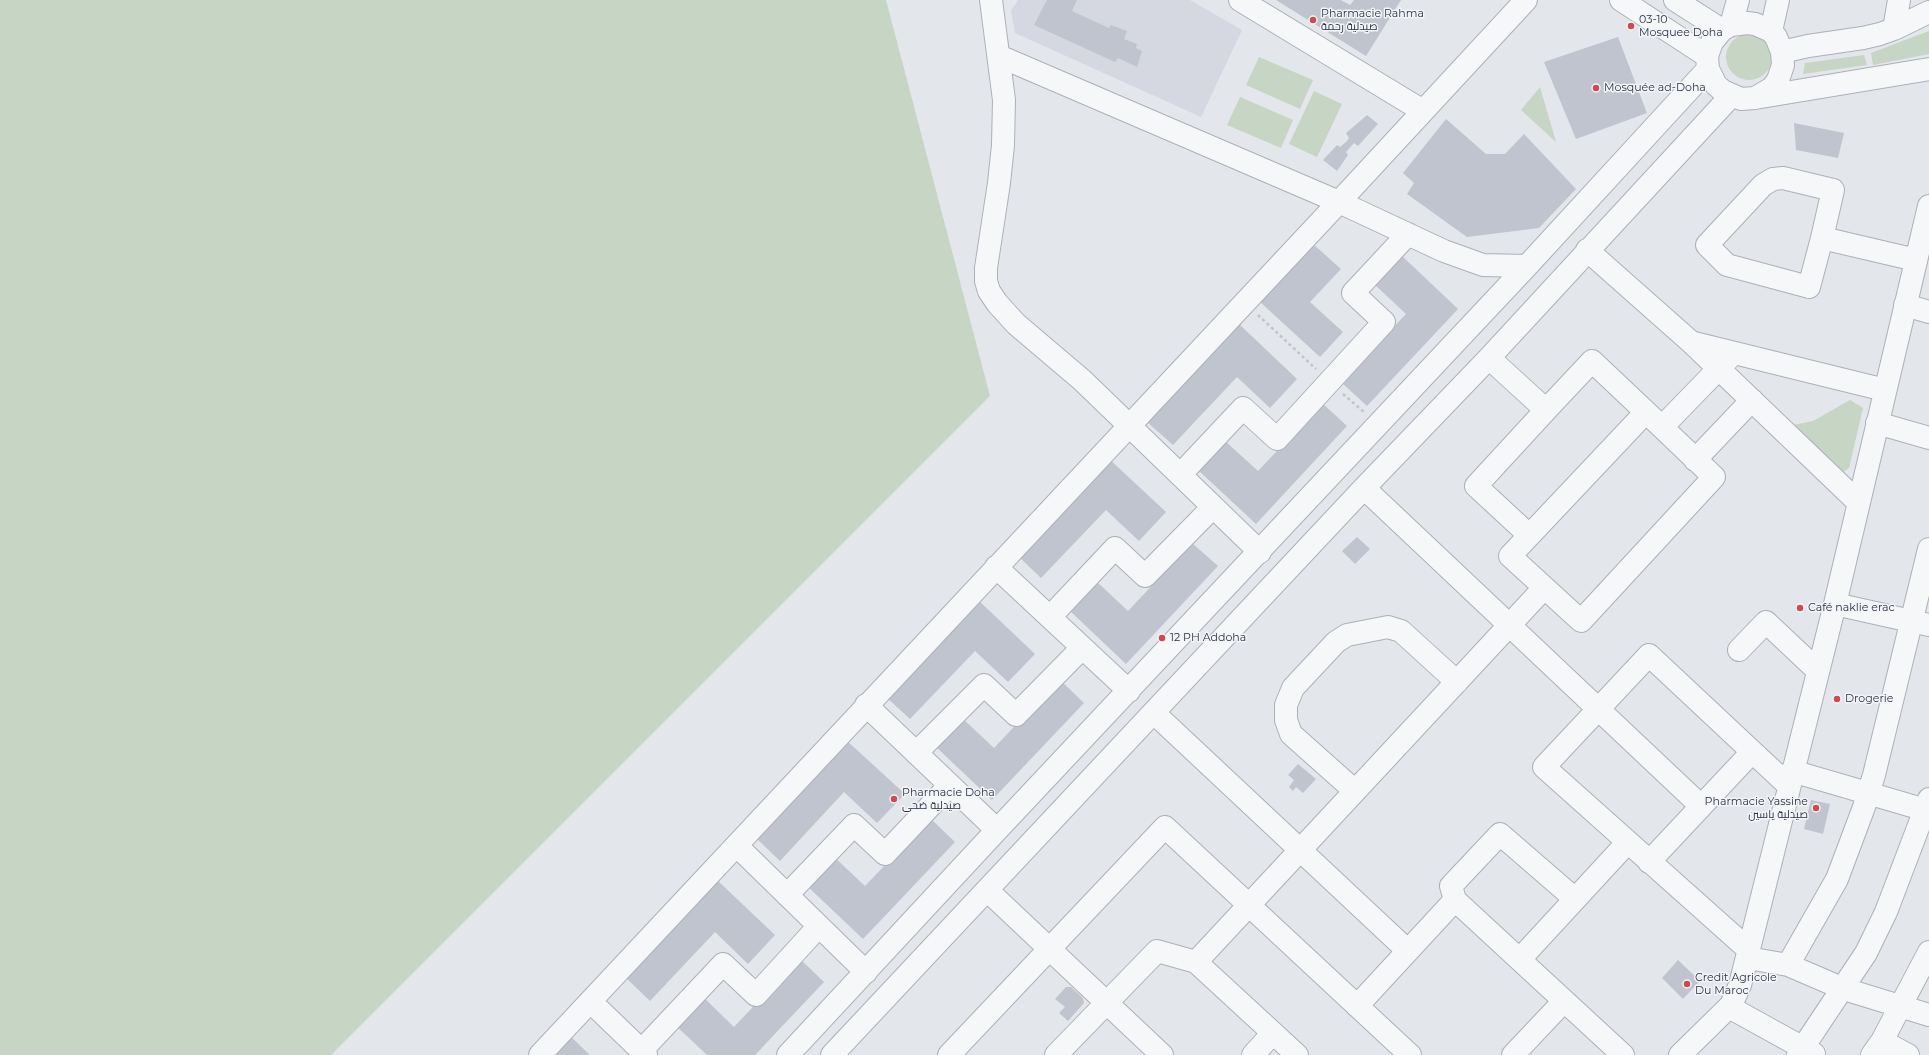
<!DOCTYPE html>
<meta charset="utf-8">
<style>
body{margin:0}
canvas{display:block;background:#e3e6eb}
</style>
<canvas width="1929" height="1055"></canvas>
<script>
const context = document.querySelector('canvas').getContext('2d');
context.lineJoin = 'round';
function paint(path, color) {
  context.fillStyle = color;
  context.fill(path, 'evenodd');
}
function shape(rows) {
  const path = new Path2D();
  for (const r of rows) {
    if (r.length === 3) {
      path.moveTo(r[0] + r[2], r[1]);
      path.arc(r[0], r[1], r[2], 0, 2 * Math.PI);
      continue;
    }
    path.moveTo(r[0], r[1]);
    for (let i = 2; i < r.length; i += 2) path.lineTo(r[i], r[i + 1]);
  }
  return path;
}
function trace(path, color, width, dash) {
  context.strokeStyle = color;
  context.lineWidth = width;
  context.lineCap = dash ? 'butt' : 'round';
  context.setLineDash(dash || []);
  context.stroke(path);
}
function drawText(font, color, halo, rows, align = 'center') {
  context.font = font + ' Montserrat,Cairo,sans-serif';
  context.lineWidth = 3;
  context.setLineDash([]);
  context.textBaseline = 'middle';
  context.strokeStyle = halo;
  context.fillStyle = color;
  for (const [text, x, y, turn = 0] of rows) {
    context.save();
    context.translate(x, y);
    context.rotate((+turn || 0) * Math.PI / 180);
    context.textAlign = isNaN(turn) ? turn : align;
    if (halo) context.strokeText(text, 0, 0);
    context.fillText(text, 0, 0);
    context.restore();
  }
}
const built = shape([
 [1018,0,1190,0,1242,30,1201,117,1015,33,1011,11]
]);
const green = shape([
 [0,0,886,0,990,396,331,1055,0,1055],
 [1929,31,1929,54,1873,65,1871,53],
 [1749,57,23],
 [1864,55,1867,65,1803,74,1805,63],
 [1259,57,1313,80,1300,109,1246,85],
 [1540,87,1556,142,1521,110],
 [1314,91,1342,104,1317,157,1289,144],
 [1240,97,1293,120,1281,148,1227,125],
 [1850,400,1863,408,1849,468,1842,473,1793,425,1813,421]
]);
const building = shape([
 [1047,0,1077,0,1072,11,1109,28,1111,25,1127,31,1124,39,1137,44,1136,48,1142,51,1137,67,1118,58,1115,62,1034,25],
 [1276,0,1341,0,1350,5,1354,0,1401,0,1366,56],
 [1618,37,1647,113,1576,139,1544,62],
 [1367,115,1378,124,1358,146,1354,143,1346,152,1348,155,1337,171,1323,160,1337,145,1340,147,1347,141,1349,138,1346,133],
 [1446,119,1486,154,1505,154,1524,134,1576,189,1539,228,1467,237,1407,194,1414,183,1403,173],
 [1794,123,1844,133,1838,158,1796,150],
 [1312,243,1341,269,1310,302,1343,332,1320,357,1259,301],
 [1400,254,1458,309,1367,406,1341,382,1406,314,1373,283],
 [1239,324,1297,379,1270,408,1237,377,1173,445,1147,422],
 [1322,403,1347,426,1256,524,1197,469,1224,440,1258,471],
 [1107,457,1166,512,1139,541,1106,510,1041,578,1016,554],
 [1357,537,1370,549,1355,564,1342,551],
 [1192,543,1218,566,1126,664,1068,609,1095,580,1128,611],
 [977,599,1035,654,1008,682,975,651,910,719,885,696],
 [1059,679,1084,703,992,800,934,745,961,717,994,748],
 [846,740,905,794,877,823,844,792,780,861,755,837],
 [1298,764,1316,779,1303,793,1296,787,1293,791,1289,787,1294,780,1288,775],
 [1811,800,1830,804,1823,834,1804,829],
 [930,818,955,842,863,939,805,884,832,855,865,886],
 [717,880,775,935,748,964,715,932,650,1001,625,977],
 [799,958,824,982,755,1055,707,1055,674,1024,701,995,734,1027],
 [1678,960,1700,981,1683,999,1662,978],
 [1066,987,1071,987,1083,998,1084,1003,1068,1021,1059,1013,1065,1007,1055,999],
 [567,1033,590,1055,546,1055]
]);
const path = shape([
 [1258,315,1316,369],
 [1343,394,1365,413]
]);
const minor = shape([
 [991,0,1004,100,1003,145,999,183,986,268,986,281,989,291,997,303,1016,324,1082,380,1260,552],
 [1240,0,1423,111],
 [1621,0,1707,56],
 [1675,0,1722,30],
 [1731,25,1738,0],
 [1894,29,1899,0],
 [1771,31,1778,0],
 [1782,52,1808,46,1863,38,1880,34,1894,29,1929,12],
 [999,56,1339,202,1444,251,1483,265,1527,266],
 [1755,98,1772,88,1778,80,1783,65,1782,52,1776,37,1771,31,1755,24,1747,23,1731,25,1722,30,1712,42,1707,56,1708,69,1716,85,1723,91,1741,99,1755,98,1929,69],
 [1822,238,1809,287,1727,265,1707,245,1763,185,1773,179,1783,178,1833,190,1822,238,1916,260],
 [1587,250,1692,343,1859,503],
 [1905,305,1929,312],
 [1694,343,1885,390],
 [1489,358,1546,410,1592,361,1646,412,1714,477,1581,621,1510,556,1646,412],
 [1877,423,1929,438],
 [1662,427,1729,358],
 [1695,460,1752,400],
 [1180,475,1243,408,1277,439,1384,322,1353,293,1408,234],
 [1364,488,1701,806],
 [1529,535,1476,486,1546,410],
 [996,567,1129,691],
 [1835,604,1929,625],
 [1050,617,1115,548,1145,576,1213,507],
 [1739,650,1766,622,1818,671],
 [866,705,997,830],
 [1154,713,1408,951],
 [916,753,984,685,1016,715,1082,648],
 [1792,771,1929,811],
 [1355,791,1291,734,1286,720,1286,705,1293,688,1336,642,1347,635,1388,627,1401,631,1457,682],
 [737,846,866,972],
 [1649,862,1752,752],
 [987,890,1162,1055],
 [787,895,854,825,885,854,950,785],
 [1575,899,1500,834,1451,886,1455,900,1623,1055],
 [1749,950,1544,767,1649,655,1789,786],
 [1748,958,1788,965,1837,879,1864,807,1874,775,1929,549],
 [1520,959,1627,843],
 [1196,962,1544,588],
 [1788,965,1844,989,1929,1015],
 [591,1002,646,1055],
 [1357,1006,1455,900],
 [1729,1007,1814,1054],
 [1882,1041,1908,1055],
 [642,1050,723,964,756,995,819,926],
 [540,1055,1339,202,1526,0],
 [788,1055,997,830,1527,266,1708,69],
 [832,1055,1364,488,1489,358,1731,96],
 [949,1055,1165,827,1410,1055],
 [1056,1055,1157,951,1196,962,1297,1055],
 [1253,1055,1273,1033],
 [1513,1055,1564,1001],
 [1680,1055,1731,1005,1740,985,1835,604,1929,206],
 [1798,1055,1866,953,1886,912,1929,799],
 [1872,1055,1882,1041,1929,952]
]);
const markers = [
 [1313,20,4,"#cf4952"],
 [1631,26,4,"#cf4952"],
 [1596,88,4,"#cf4952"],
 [1800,608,4,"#cf4952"],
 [1162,638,4,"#cf4952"],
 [1837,699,4,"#cf4952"],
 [894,799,4,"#cf4952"],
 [1816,808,4,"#cf4952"],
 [1687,984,4,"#cf4952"]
];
const poiNames = [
 ["Pharmacie Rahma",1321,14],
 ["صيدلية رحمة",1321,27],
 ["03-10",1639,20],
 ["Mosquee Doha",1639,33],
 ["Mosquée ad-Doha",1604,88],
 ["Café naklie erac",1808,608],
 ["12 PH Addoha",1170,638],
 ["Drogerie",1845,699],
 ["Pharmacie Doha",902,793],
 ["صيدلية ضحى",902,806],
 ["Pharmacie Yassine",1808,802,"right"],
 ["صيدلية ياسين",1808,815,"right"],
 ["Credit Agricole",1695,978],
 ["Du Maroc",1695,991]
];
paint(built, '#d5d8e0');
paint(green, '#c7d5c4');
paint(building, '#c0c4ce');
trace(minor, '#acb0b9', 24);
trace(path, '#c1c4ca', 2.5, [3, 3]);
trace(minor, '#f6f7f9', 22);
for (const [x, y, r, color] of markers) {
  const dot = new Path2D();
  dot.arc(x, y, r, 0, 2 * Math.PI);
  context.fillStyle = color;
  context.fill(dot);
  trace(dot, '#f3f5f8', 1.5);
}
drawText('11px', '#2b3244', '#f3f5f8', poiNames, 'left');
</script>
